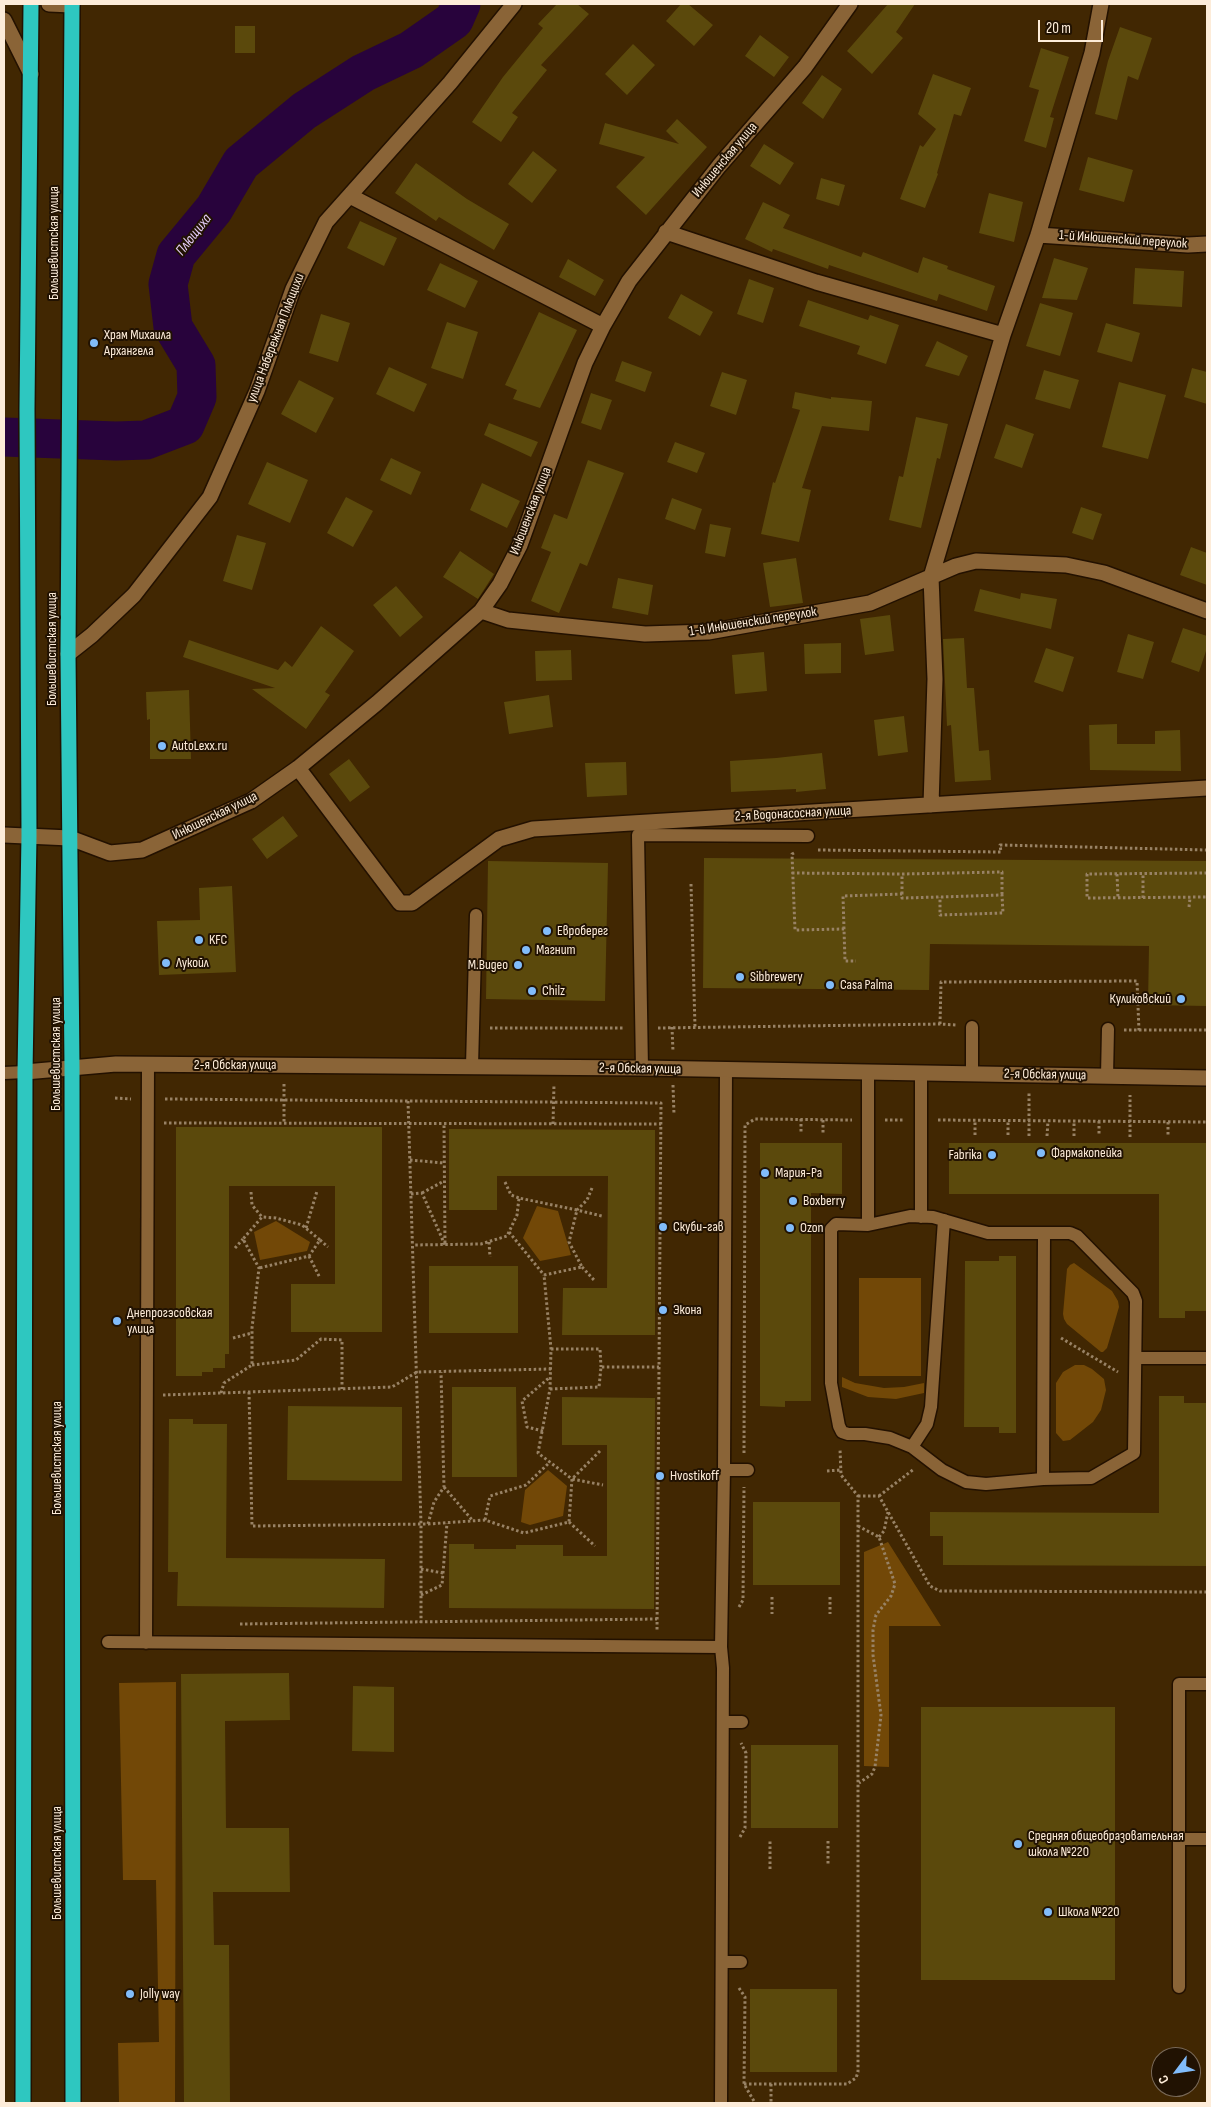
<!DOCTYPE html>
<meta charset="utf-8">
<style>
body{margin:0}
#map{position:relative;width:1211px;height:2107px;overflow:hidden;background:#412702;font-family:"Sofia Sans Condensed",sans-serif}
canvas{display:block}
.frame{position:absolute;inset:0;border:5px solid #fdecd9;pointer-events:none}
.north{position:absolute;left:1151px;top:2047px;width:50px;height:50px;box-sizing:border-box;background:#211202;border:1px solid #796958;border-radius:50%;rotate:239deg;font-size:14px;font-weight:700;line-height:20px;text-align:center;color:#fdecd9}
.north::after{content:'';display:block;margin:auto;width:18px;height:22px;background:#81bcfa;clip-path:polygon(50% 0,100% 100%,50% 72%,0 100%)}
.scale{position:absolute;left:1038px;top:20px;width:65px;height:22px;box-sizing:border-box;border:2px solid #fdecd9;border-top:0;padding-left:6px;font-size:15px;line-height:18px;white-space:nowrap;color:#fdecd9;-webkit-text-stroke:4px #211202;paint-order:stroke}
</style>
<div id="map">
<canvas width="1211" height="2107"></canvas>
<div class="frame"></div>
<div class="north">С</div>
<div class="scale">20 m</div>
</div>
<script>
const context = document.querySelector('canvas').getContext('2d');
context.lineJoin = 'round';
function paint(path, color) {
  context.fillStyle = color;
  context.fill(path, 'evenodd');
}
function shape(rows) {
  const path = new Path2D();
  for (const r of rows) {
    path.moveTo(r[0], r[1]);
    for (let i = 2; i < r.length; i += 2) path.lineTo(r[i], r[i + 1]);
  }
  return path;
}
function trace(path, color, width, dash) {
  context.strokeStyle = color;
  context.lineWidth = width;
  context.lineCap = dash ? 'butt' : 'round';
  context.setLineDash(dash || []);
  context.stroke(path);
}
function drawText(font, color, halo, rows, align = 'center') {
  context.font = font + ' "Sofia Sans Condensed",sans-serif';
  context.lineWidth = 4;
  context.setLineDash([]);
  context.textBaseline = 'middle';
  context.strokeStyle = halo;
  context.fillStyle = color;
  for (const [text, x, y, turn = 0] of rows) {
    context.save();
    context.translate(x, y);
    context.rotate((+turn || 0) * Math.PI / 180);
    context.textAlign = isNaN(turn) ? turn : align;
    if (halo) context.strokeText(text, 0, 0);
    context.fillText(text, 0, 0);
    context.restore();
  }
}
const green = shape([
 [537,1206,558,1211,571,1255,540,1261,523,1238],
 [276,1221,310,1242,307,1251,260,1260,254,1232],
 [1074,1263,1112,1291,1118,1301,1119,1307,1107,1348,1103,1352,1101,1352,1067,1324,1064,1319,1063,1314,1067,1269,1070,1265],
 [859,1278,921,1278,921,1376,859,1376],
 [1075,1365,1084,1365,1092,1369,1104,1379,1106,1390,1101,1410,1093,1422,1070,1440,1063,1441,1056,1433,1056,1383,1063,1372],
 [842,1377,855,1383,884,1388,904,1387,924,1383,924,1393,896,1399,868,1397,842,1387],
 [548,1470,567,1486,563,1516,530,1525,521,1522,525,1490],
 [888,1542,941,1626,889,1626,889,1767,864,1766,864,1552],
 [176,1682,175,2103,119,2103,118,2043,159,2042,156,1880,123,1880,119,1683]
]);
const river = shape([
 [4,437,116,441,146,440,185,425,197,397,196,365,173,327,168,284,176,255,214,209,241,163,304,111,363,73,411,50,454,20,461,4]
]);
const building = shape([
 [557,4,577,4,589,14,541,65,547,70,512,113,518,117,501,142,472,122,503,77,543,28,538,24],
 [681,4,688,4,713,25,694,46,666,21],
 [888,4,915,4,896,32,903,38,872,74,847,51],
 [235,26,255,26,255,53,235,53],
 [1120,27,1152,38,1138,80,1128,76,1117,120,1095,114,1108,61],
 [760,35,789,57,774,77,745,56],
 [633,44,655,65,627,95,605,74],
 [1041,48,1069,57,1050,117,1054,118,1046,148,1024,141,1039,90,1029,87],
 [933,74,971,88,961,116,954,114,937,173,938,174,925,208,900,199,920,145,923,147,936,129,918,114],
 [822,75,842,89,823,119,802,103],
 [677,119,707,147,646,215,616,187,645,157,599,144,605,123,679,144,666,131],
 [764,144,794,163,780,185,750,166],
 [533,151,557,170,532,203,508,184],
 [1088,157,1133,170,1124,202,1079,190],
 [416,163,467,199,509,224,494,250,439,217,436,221,395,193],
 [821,178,845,185,839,206,816,199],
 [989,193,1023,202,1014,242,979,233],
 [763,202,790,215,783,228,861,257,863,252,918,273,923,257,948,266,947,269,995,286,987,311,939,294,937,301,829,265,828,269,773,249,772,252,745,239],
 [360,221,397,238,384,266,347,248],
 [1054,258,1088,268,1077,300,1042,298],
 [568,259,604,280,595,296,559,277],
 [440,263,478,281,465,308,427,290],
 [1135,268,1184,271,1182,307,1133,304],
 [749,279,774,288,763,323,737,314],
 [681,294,713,312,700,336,668,318],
 [808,300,868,320,870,315,899,325,886,364,857,354,860,346,799,326],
 [1040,303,1073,313,1060,356,1026,346],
 [539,312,577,330,540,408,513,399,517,390,505,385],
 [321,314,350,323,338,362,309,353],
 [447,322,478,332,463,379,431,368],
 [1106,323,1140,333,1132,362,1097,352],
 [937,341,968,356,959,376,925,366],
 [622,361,652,372,645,392,615,381],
 [389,367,427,384,414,412,376,394],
 [1192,368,1207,372,1207,404,1184,397],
 [1044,370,1079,380,1070,409,1035,399],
 [722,372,747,380,736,415,710,406],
 [299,380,334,398,316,433,281,414],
 [1119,382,1166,395,1148,459,1102,447],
 [795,392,831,399,831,397,872,401,869,431,822,426,802,488,811,490,799,542,761,534,773,482,775,483,800,410,792,408],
 [591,393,612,400,601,430,581,423],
 [916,417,948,424,940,459,937,458,921,528,889,520,899,476,903,477],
 [489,423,538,442,531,457,484,435],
 [1006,424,1034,434,1022,468,994,458],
 [675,442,705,453,697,473,667,462],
 [391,458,421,472,411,495,380,480],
 [588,460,624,473,587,566,580,563,559,613,531,601,551,552,541,548,554,514,567,519],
 [267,462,308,480,290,523,248,504],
 [482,483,520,501,507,528,470,510],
 [346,497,373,511,353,547,327,533],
 [672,498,702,509,695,530,665,519],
 [1081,507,1102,514,1093,540,1072,533],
 [710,524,731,528,725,557,705,553],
 [237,535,266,543,252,590,223,581],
 [1191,547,1207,553,1207,585,1180,575],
 [460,551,494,574,478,599,443,577],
 [796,558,803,603,770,607,763,563],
 [618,578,653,585,648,615,612,608],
 [396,586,423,617,400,637,373,605],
 [980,589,1020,599,1021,593,1057,599,1051,629,974,611],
 [890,615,894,651,865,655,860,619],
 [321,626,354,651,325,692,330,695,306,729,252,689,275,688,183,657,189,640,278,670,285,661,292,667],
 [1183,628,1207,636,1207,648,1199,672,1171,662],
 [1128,634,1154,642,1143,679,1117,672],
 [964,638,967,688,974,688,979,751,989,750,991,780,955,782,951,725,947,726,943,639],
 [841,643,841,673,805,674,804,644],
 [1046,648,1074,657,1063,692,1034,682],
 [571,650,572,680,536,681,535,651],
 [764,652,767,691,735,694,732,655],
 [189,690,191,759,150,759,150,719,147,720,146,692],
 [549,695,553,727,509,734,504,702],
 [904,716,908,752,878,756,874,720],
 [1117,724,1117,744,1155,744,1155,731,1180,730,1181,771,1090,770,1089,725],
 [822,753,826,789,796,792,796,789,731,792,730,761,776,758],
 [349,759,370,787,350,802,329,774],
 [626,762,627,795,587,797,585,763],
 [283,816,298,836,267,859,252,839],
 [704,858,1207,861,1207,1006,1148,1005,1149,946,930,944,929,990,703,988],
 [488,861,608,863,605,1001,486,999],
 [232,886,236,972,159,975,157,921,200,920,199,888],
 [176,1127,382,1127,382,1332,291,1332,291,1284,335,1284,335,1186,229,1186,229,1354,225,1354,225,1368,213,1368,213,1372,202,1372,202,1376,176,1376],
 [449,1129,655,1130,655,1335,562,1335,563,1288,607,1288,608,1176,497,1176,497,1210,449,1210],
 [760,1143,842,1143,842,1194,811,1193,811,1401,785,1401,785,1407,760,1406],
 [949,1143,1207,1143,1207,1311,1185,1311,1185,1318,1159,1318,1159,1194,949,1194],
 [999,1256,1016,1256,1016,1433,999,1433,999,1427,964,1427,965,1261,999,1261],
 [429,1266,518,1266,518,1333,429,1333],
 [452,1387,516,1387,517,1477,452,1477],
 [1159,1396,1184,1396,1184,1403,1207,1403,1207,1566,943,1565,943,1536,930,1536,930,1512,1159,1513],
 [562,1397,655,1398,654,1609,449,1608,449,1544,474,1544,474,1549,516,1549,516,1545,563,1545,563,1556,607,1556,607,1445,562,1445],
 [288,1406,402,1407,402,1481,287,1480],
 [169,1419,193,1419,193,1424,227,1424,226,1558,385,1559,384,1608,177,1606,178,1572,168,1572],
 [753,1502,840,1502,840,1585,753,1585],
 [289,1673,290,1720,225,1721,226,1828,289,1828,290,1892,213,1892,214,1945,229,1945,230,2103,184,2103,181,1674],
 [353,1686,394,1687,394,1752,352,1751],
 [921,1707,1115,1707,1115,1980,921,1980],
 [751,1745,838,1745,838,1828,751,1828],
 [750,1989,837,1989,837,2072,750,2072]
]);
const path = shape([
 [818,850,1001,852,1000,845,1207,850],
 [794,853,792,854,795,930,844,929,845,961,856,961],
 [792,873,902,874],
 [1207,873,1087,874,1087,898,1207,897],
 [1117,874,1118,898],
 [691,884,695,1027],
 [902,894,902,874,1002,872,1002,895],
 [1143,898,1143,874],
 [1189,907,1190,898],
 [844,929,843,896,902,894,902,898,940,897,1002,895,1003,913,940,915,940,897],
 [940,1024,941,982,1137,981,1139,1031],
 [672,1027,673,1052],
 [490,1028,624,1028],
 [658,1028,940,1024,956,1025],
 [1124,1030,1207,1030],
 [284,1084,284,1123],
 [673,1085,674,1115],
 [115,1098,131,1099],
 [165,1099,661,1103,657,1631],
 [408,1101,421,1524,421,1623],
 [801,1119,801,1133],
 [823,1120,823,1133],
 [885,1120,904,1120],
 [938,1120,1207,1122],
 [1099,1121,1099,1136],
 [1168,1122,1168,1137],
 [164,1123,661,1124],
 [553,1124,554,1084],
 [975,1135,975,1120],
 [1008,1135,1008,1121],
 [1029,1136,1029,1093],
 [1047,1136,1048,1121],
 [1074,1136,1074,1121],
 [1130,1137,1130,1095],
 [410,1160,444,1163],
 [505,1182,511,1195,519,1198],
 [592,1188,587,1200,577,1210,602,1216],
 [251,1192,252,1205,262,1217],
 [422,1193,444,1181],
 [411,1194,422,1193,445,1245,444,1124],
 [306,1228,317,1191],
 [509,1232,544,1275],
 [320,1240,328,1247],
 [489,1242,490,1257],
 [235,1248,243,1239],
 [309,1256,320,1278],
 [582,1267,594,1280],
 [233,1338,252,1333],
 [1061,1338,1118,1372],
 [551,1349,600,1349,601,1367],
 [252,1365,296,1360,321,1339,342,1340,342,1389],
 [550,1389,599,1387,601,1367,659,1367],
 [249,1392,252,1526,428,1524,485,1520,524,1533,569,1522,572,1479,538,1453,550,1389,551,1349,544,1275,582,1267,569,1242,577,1210,519,1198,517,1215,507,1236,481,1244,413,1245],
 [221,1393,224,1383,252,1365,252,1328,259,1268,243,1239,262,1217,276,1218,302,1225,320,1240,309,1256,259,1268],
 [163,1395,392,1387,417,1372,551,1369],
 [543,1431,527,1427,522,1401,550,1377],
 [600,1451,572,1479,603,1485],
 [744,1453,745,1125,755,1119,852,1120],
 [827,1471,840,1470],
 [444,1487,473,1521],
 [858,1496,879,1496,930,1586,940,1591,1207,1592],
 [879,1496,914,1469],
 [485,1520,490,1496,526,1485,550,1462],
 [569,1522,595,1546],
 [428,1524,434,1502,444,1487,441,1372],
 [858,1526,879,1537,895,1584,891,1596,876,1615,873,1630,873,1655,881,1715,875,1767,872,1774,859,1783],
 [879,1537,884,1531,888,1512],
 [421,1569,443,1573],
 [421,1595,442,1585,447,1523],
 [772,1597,772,1614],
 [830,1597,830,1614],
 [739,1607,743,1600,744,1487],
 [240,1624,657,1619],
 [740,1837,745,1828,746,1753,741,1743],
 [828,1841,828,1864],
 [770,1869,770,1841],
 [739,1988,745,1997,744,2084,755,2103],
 [744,2084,847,2084,856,2078,858,2072,858,1496,841,1475,840,1449],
 [771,2084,771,2103]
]);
const lane = shape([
 [472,1066,476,915],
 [642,1068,638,835,808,836],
 [868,1072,868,1225,836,1224,831,1229,831,1383,839,1426,842,1432,848,1434,865,1434,890,1438,912,1447,942,1470,966,1482,986,1484,1043,1479,1044,1233,988,1233,933,1217,910,1216,868,1225],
 [4,1073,25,1072],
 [972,1074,972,1027],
 [1107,1076,1108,1029],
 [921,1217,921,1073],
 [1136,1358,1207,1358],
 [912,1447,927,1424,931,1407,944,1220],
 [724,1470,748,1470],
 [1043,1479,1091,1478,1134,1453,1136,1301,1133,1293,1077,1236,1070,1233,1044,1233],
 [108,1642,721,1647],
 [146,1643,148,1064],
 [1207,1684,1179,1684,1179,1839,1207,1839],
 [723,1722,742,1722],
 [1179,1839,1179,1987],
 [722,1962,741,1962],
 [721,2103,723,1668,721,1647,724,1470,726,1070]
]);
const street = shape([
 [350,196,603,326],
 [666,232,816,282,1003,335],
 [1038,235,1188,245,1207,244],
 [481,611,508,620,645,634,708,632,870,603,956,566,976,561,1066,565,1104,573,1207,611],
 [68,654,92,635,134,595,210,497,257,391,293,289,326,222,450,83,514,4],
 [298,768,400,903,412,903,499,839,533,829,1207,788],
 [931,805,935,679,931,577,1003,335,1038,235,1092,53,1101,4],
 [70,838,110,853,142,850,251,801,298,768,377,703,481,611,500,584,520,545,585,363,603,326,629,281,719,166,805,67,850,4],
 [25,1072,116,1064,642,1068,1207,1078]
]);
const secondary = shape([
 [49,4,72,5],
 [4,20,31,74],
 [4,835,70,838]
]);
const highway = shape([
 [72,4,68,654,72,1067,73,2103],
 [23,2103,25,1072,29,836,27,409,31,4]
]);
const markers = [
 [94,343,5,"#81bcfa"],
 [162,746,5,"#81bcfa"],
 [547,931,5,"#81bcfa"],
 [199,940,5,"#81bcfa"],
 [526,950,5,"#81bcfa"],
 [166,963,5,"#81bcfa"],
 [518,965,5,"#81bcfa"],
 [740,977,5,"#81bcfa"],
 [830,985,5,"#81bcfa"],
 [532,991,5,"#81bcfa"],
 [1181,999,5,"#81bcfa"],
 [1041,1153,5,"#81bcfa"],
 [992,1155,5,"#81bcfa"],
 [765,1173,5,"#81bcfa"],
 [793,1201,5,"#81bcfa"],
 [663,1227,5,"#81bcfa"],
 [790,1228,5,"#81bcfa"],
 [663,1310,5,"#81bcfa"],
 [117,1321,5,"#81bcfa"],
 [660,1476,5,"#81bcfa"],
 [1018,1844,5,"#81bcfa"],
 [1048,1912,5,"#81bcfa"],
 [130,1994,5,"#81bcfa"]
];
const streetNames = [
 ["Инюшенская улица",725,160,-50],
 ["1-й Инюшенский переулок",1123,240,4],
 ["Большевистская улица",54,243,-90],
 ["улица Набережная Плющихи",276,338,-69],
 ["Инюшенская улица",531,511,-69],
 ["1-й Инюшенский переулок",753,622,-9],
 ["Большевистская улица",52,649,-90],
 ["2-я Водонасосная улица",793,814,-3],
 ["Инюшенская улица",215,816,-26],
 ["Большевистская улица",56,1054,-90],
 ["2-я Обская улица",235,1065],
 ["2-я Обская улица",640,1069,1],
 ["2-я Обская улица",1045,1075,1],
 ["Большевистская улица",57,1458,-90],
 ["Большевистская улица",57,1863,-90]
];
const poiNames = [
 ["Храм Михаила",104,335],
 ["Архангела",104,351],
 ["AutoLexx.ru",172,746],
 ["Евроберег",557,931],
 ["KFC",209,940],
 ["Магнит",536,950],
 ["Лукойл",176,963],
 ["М.Видео",508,965,"right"],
 ["Sibbrewery",750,977],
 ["Casa Palma",840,985],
 ["Chilz",542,991],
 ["Куликовский",1171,999,"right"],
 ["Фармакопейка",1051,1153],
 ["Fabrika",982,1155,"right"],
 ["Мария-Ра",775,1173],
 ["Boxberry",803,1201],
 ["Скуби-гав",673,1227],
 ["Ozon",800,1228],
 ["Экона",673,1310],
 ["Днепрогэсовская",127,1313],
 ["улица",127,1329],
 ["Hvostikoff",670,1476],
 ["Средняя общеобразовательная",1028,1836],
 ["школа №220",1028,1852],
 ["Школа №220",1058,1912],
 ["Jolly way",140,1994]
];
const waterNames = [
 ["Плющиха",194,235,-52]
];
paint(green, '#724807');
trace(river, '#28033c', 39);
paint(building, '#5b490c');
trace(lane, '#231100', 15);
trace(street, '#231100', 18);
trace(secondary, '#231100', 18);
trace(highway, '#231100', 18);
trace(path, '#988265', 3, [2.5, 2.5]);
trace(lane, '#8a6437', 12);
trace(street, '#8a6437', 15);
trace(secondary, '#8a6437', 15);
trace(highway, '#2ec7c0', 15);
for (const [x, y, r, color] of markers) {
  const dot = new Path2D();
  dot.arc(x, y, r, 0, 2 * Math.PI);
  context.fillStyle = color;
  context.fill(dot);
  trace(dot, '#211202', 2);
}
drawText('14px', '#fdecd9', '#211202', streetNames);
drawText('14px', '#fdecd9', '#211202', poiNames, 'left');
drawText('italic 15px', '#e4ccf7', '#211202', waterNames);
</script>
